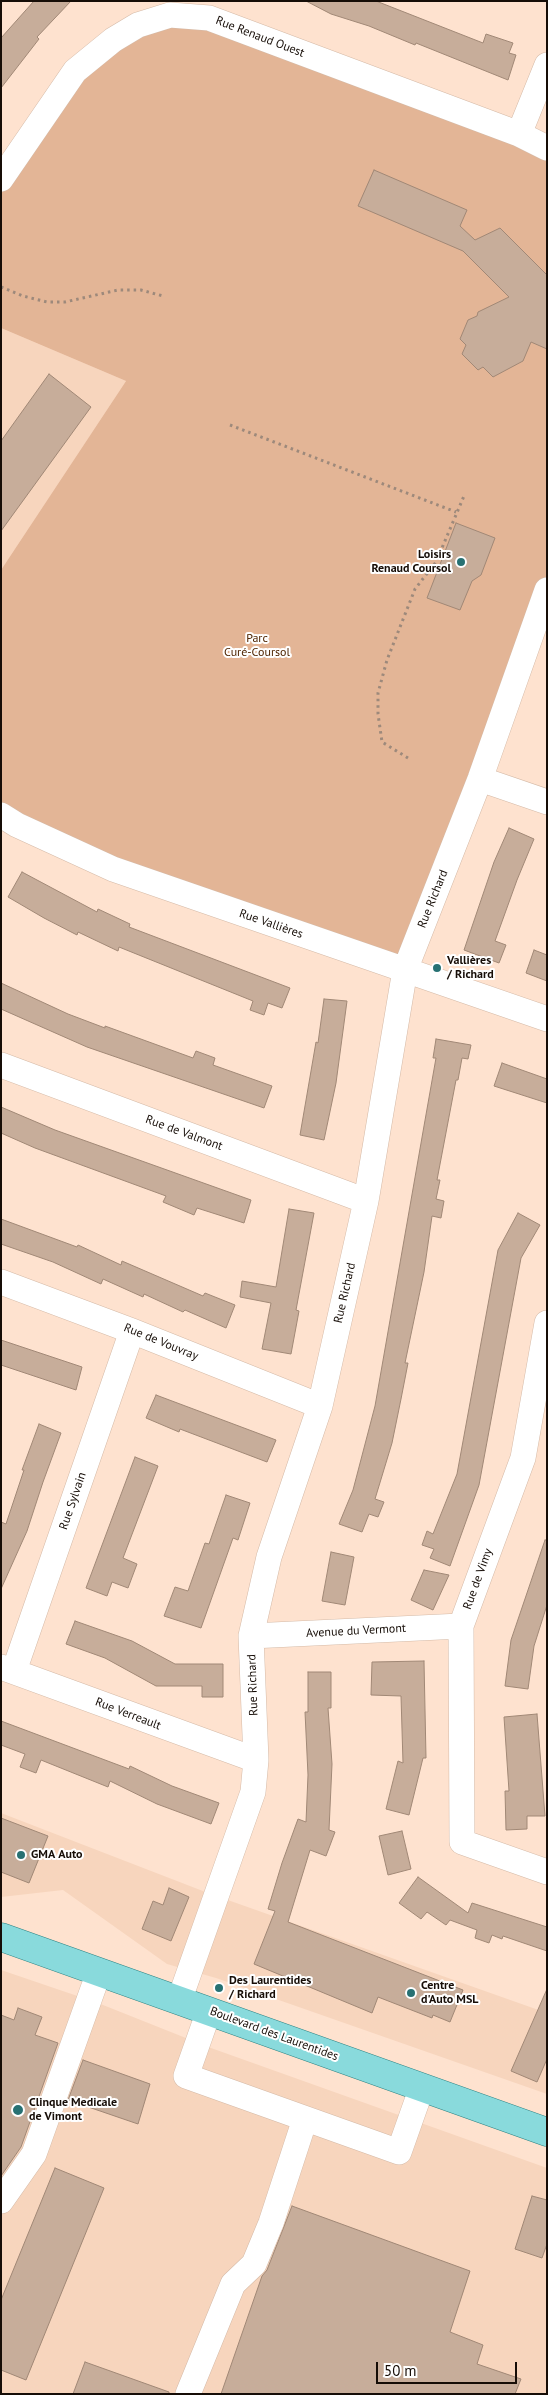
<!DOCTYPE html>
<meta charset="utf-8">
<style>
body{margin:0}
#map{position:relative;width:548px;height:2395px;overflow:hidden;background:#fee2cf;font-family:"PT Sans",sans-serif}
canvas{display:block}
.frame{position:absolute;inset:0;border:2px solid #160d07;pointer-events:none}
.scale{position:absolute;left:376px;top:2362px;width:141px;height:22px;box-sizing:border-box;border:2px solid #160d07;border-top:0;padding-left:6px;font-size:15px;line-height:18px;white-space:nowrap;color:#160d07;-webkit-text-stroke:4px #fff;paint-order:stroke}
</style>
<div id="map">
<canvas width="548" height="2395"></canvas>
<div class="frame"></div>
<div class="scale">50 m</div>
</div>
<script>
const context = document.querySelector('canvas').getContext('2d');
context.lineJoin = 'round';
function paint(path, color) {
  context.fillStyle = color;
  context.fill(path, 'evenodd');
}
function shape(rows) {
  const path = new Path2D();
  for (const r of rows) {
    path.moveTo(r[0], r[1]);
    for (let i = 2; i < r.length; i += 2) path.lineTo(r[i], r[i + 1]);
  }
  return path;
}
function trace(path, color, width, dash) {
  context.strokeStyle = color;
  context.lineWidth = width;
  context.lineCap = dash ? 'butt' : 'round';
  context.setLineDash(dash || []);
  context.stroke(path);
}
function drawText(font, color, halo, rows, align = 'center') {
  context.font = font + ' "PT Sans",sans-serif';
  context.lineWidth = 4;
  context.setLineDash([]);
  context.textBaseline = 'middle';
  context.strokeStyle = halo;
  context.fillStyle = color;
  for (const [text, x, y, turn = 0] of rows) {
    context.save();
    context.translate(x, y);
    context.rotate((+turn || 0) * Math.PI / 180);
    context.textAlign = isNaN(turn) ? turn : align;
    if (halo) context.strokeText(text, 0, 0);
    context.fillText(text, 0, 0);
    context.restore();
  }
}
const built = shape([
 [1,328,126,381,1,570],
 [1,1813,208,1893,547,2013,547,2094,216,1978,167,1964,63,1890,1,1897],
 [1,1970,98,2003,211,2048,547,2168,547,2394,1,2393]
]);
const green = shape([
 [170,15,547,148,547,590,405,970,1,815,1,570,126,381,1,328,1,179,75,71]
]);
const building = shape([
 [34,1,71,1,37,37,39,39,1,88,1,38,34,1],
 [306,1,376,1,483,43,486,34,513,43,509,53,516,55,508,80,416,43,415,45,369,26,331,14,306,1],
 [374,170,467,210,460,226,475,240,500,228,547,275,547,349,531,342,523,361,493,377,483,367,478,370,462,354,466,345,460,339,468,320,477,316,478,312,509,297,463,251,358,206,374,170],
 [49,374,91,407,1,531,1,441,49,374],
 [456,523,495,538,481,575,472,581,460,610,427,598,456,523],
 [509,828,534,839,517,880,495,941,506,945,499,963,464,950,494,862,509,828],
 [22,872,97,912,98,909,130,924,129,927,290,988,282,1008,268,1003,264,1015,250,1010,253,1001,119,947,118,951,78,932,77,935,44,918,8,897,22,872],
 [534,950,547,955,547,981,526,973,534,950],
 [1,983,68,1014,105,1028,105,1026,193,1058,196,1051,215,1058,213,1065,272,1086,264,1108,87,1047,1,1009,1,983],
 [324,999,347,1001,336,1083,324,1140,300,1135,316,1042,318,1043,324,999],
 [436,1039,471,1045,468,1059,462,1058,458,1080,456,1080,437,1180,440,1180,436,1199,444,1201,441,1218,432,1216,424,1272,405,1363,408,1363,401,1399,392,1443,375,1499,384,1502,378,1517,369,1514,362,1532,339,1524,353,1490,375,1406,424,1126,436,1058,433,1058,436,1039],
 [502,1063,547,1079,547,1103,494,1086,502,1063],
 [1,1107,55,1130,251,1200,244,1223,197,1208,194,1215,163,1202,166,1196,35,1148,1,1133,1,1107],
 [289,1209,314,1213,296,1310,299,1311,291,1354,262,1349,271,1303,240,1297,242,1281,276,1287,289,1209],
 [518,1213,540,1225,521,1258,479,1485,450,1566,430,1558,434,1549,422,1545,427,1531,433,1534,457,1474,498,1250,518,1213],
 [1,1219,77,1247,78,1245,121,1265,122,1261,203,1296,205,1293,235,1305,226,1328,185,1310,183,1312,144,1294,143,1297,103,1279,101,1284,53,1262,1,1244,1,1219],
 [1,1340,82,1367,76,1390,1,1365,1,1340],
 [156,1395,276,1440,267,1462,180,1429,179,1432,146,1418,156,1395],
 [39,1424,61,1433,43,1482,27,1531,1,1589,1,1522,6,1524,24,1470,22,1470,39,1424],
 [135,1457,158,1466,123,1558,137,1564,128,1588,112,1582,107,1596,86,1588,135,1457],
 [226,1495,250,1503,238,1540,233,1538,201,1628,164,1616,175,1587,188,1591,205,1543,209,1544,226,1495],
 [545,1540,547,1540,547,1605,534,1646,528,1689,505,1686,511,1640,545,1540],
 [331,1552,354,1557,345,1605,322,1601,331,1552],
 [424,1570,449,1575,433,1610,411,1600,424,1570],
 [75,1621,132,1641,175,1664,223,1664,223,1697,202,1697,202,1686,156,1686,105,1658,66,1644,75,1621],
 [424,1661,426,1758,423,1758,409,1815,386,1809,398,1761,403,1763,401,1696,371,1695,372,1662,424,1661],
 [308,1672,331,1672,331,1708,328,1708,332,1764,329,1830,335,1832,326,1856,310,1850,288,1922,463,1990,450,2022,433,2015,432,2018,378,1997,372,2013,254,1964,275,1911,268,1909,282,1863,298,1819,306,1822,308,1775,305,1712,308,1712,308,1672],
 [537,1714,545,1816,527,1816,527,1829,506,1830,505,1791,509,1791,504,1717,537,1714],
 [1,1721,129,1769,130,1766,172,1786,219,1803,211,1824,157,1804,110,1781,108,1787,41,1760,36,1773,20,1767,25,1754,1,1745,1,1721],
 [1,1818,48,1836,29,1883,1,1872,1,1818],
 [402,1831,411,1869,388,1875,379,1836,402,1831],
 [418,1877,468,1913,472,1903,547,1927,547,1951,503,1936,502,1939,492,1935,489,1943,475,1938,477,1930,450,1920,446,1925,427,1912,421,1919,399,1903,418,1877],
 [169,1888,189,1897,171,1941,142,1929,153,1901,163,1905,169,1888],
 [547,1989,547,2059,537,2082,511,2071,547,1989],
 [18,2008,42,2017,35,2035,58,2043,21,2147,1,2176,1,2015,14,2020,18,2008],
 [83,2060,150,2084,138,2124,68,2100,83,2060],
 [55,2168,104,2188,26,2380,1,2370,1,2300,55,2168],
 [532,2196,547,2200,547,2244,542,2258,515,2249,532,2196],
 [292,2206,470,2271,450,2332,483,2345,477,2364,521,2379,515,2394,221,2394,262,2276,267,2270,292,2206],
 [85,2362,169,2392,169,2394,73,2394,85,2362]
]);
const path = shape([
 [1,287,23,296,47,302,65,302,118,290,141,290,163,296],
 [230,425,456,512],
 [408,758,382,742,378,714,378,693,387,660,415,589,436,562,464,496]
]);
const minor = shape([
 [519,134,547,65],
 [1,179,75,71,113,40,138,25,170,15,209,18,519,134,547,148],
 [480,779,547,802],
 [1,815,17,825,113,869,547,1019],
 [1,1065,366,1201],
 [1,1282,132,1331,320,1406],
 [547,1323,523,1458,461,1626,462,1842,547,1872],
 [251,1636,461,1626],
 [1,1667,256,1760],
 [14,1671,132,1331],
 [179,2001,253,1792,256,1760,251,1636,269,1557,320,1406,366,1201,405,970,480,779,547,590],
 [209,2011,186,2076,399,2152,422,2087],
 [1,2201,34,2154,99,1972],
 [188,2394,233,2284,254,2264,271,2223,305,2119]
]);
const major = shape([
 [1,1937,547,2132]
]);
const markers = [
 [461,562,5,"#277173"],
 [437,968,5,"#277173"],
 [21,1855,5,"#277173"],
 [219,1988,5,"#277173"],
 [411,1993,5,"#277173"],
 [18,2110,6,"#277173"]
];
const streetNames = [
 ["Rue Renaud Ouest",260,37,21],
 ["Rue Richard",433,899,-68],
 ["Rue Vallières",271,924,19],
 ["Rue de Valmont",184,1133,20],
 ["Rue Richard",345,1293,-77],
 ["Rue de Vouvray",161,1342,22],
 ["Rue Sylvain",73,1501,-71],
 ["Rue de Vimy",478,1579,-70],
 ["Avenue du Vermont",356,1631,-3],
 ["Rue Richard",253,1685,-92],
 ["Rue Verreault",128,1714,21],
 ["Boulevard des Laurentides",274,2034,20]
];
const poiNames = [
 ["Loisirs",451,555,"right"],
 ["Renaud Coursol",451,569,"right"],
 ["Vallières",447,961],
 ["/ Richard",447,975],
 ["GMA Auto",31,1855],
 ["Des Laurentides",229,1981],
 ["/ Richard",229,1995],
 ["Centre",421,1986],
 ["d'Auto MSL",421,2000],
 ["Clinque Medicale",29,2103],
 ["de Vimont",29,2117]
];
const parkNames = [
 ["Parc",257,639],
 ["Curé-Coursol",257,653]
];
paint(built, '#f7d5bd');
paint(green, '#e3b596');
paint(building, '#c7ad9a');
trace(building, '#a18876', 1);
trace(minor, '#d5baa7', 26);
trace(major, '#2d8282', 29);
trace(path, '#9d897b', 3, [2.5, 4]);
trace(minor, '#fff', 25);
trace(major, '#89dadc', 28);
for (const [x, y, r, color] of markers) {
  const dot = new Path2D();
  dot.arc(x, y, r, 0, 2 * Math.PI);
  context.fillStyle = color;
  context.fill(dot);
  trace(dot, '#fff', 2);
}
drawText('12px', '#160d07', '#fff', streetNames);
drawText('bold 12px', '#160d07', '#fff', poiNames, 'left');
drawText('12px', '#4e2400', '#fff', parkNames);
</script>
